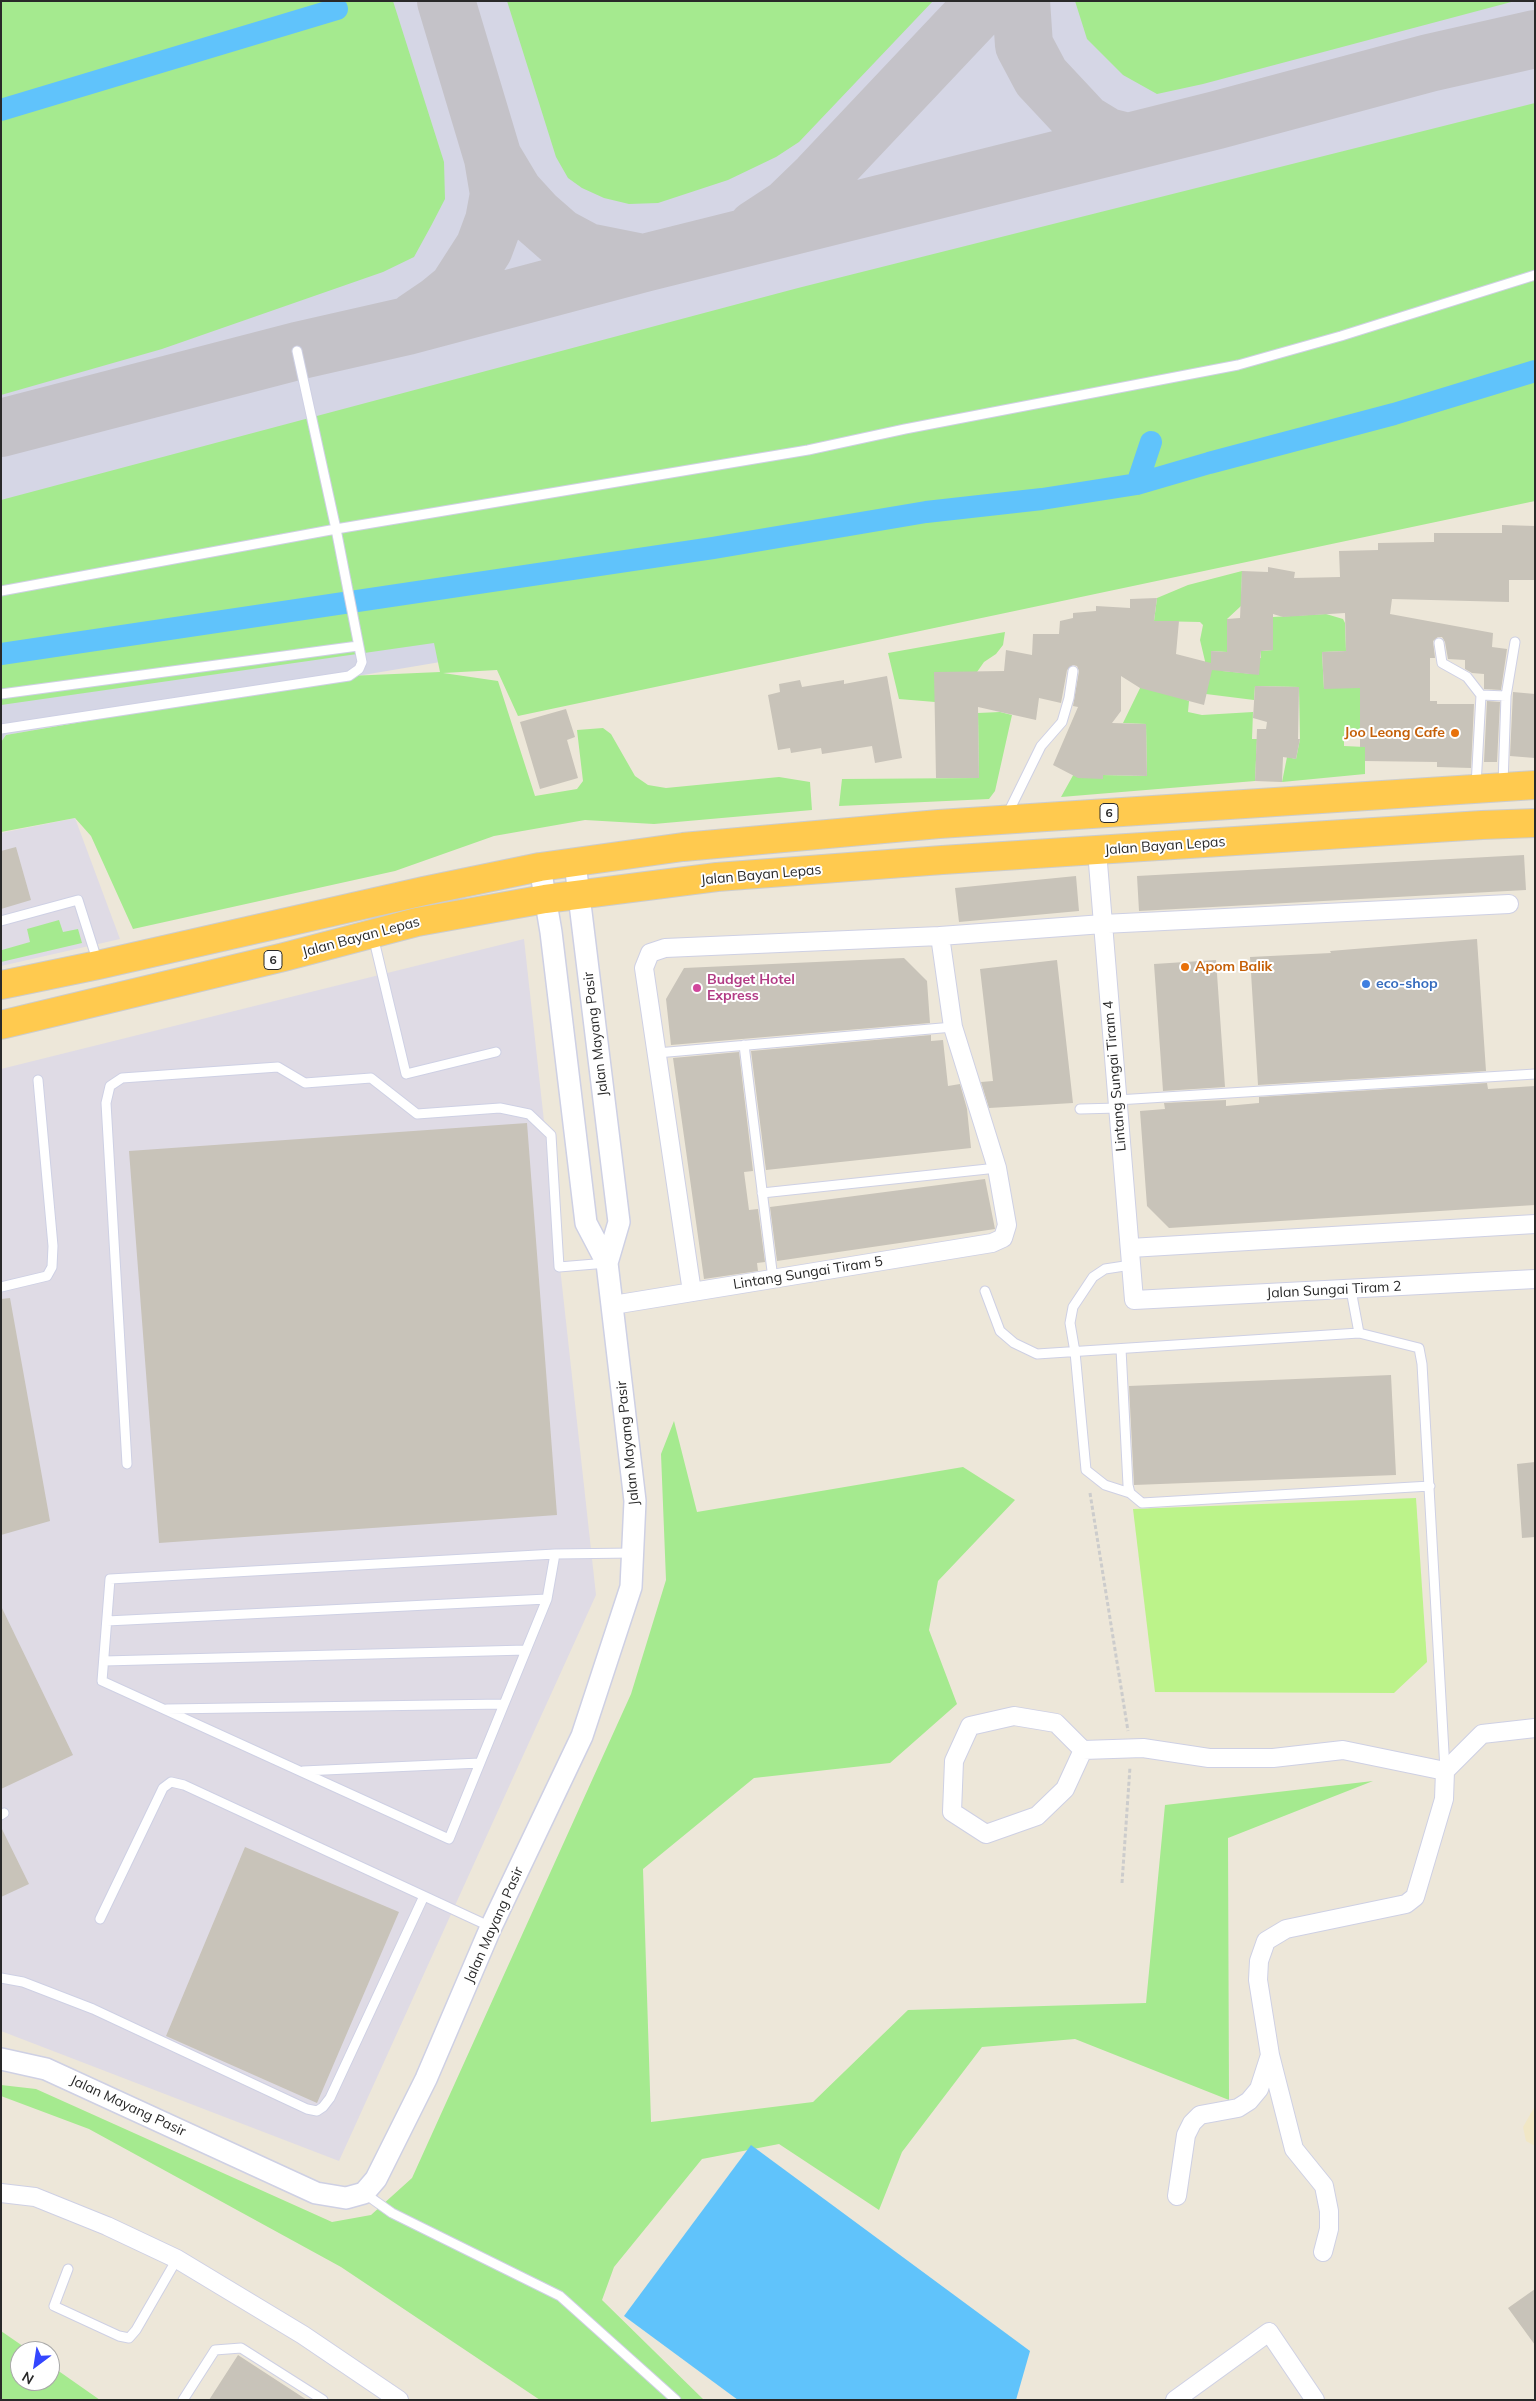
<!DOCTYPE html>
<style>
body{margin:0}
#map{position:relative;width:1536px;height:2401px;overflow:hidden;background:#ede7d9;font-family:Mulish,sans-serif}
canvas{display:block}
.frame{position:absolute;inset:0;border:2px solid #292929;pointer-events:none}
.north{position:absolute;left:10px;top:2341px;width:50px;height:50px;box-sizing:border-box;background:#fff;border:1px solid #a9a9a9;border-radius:50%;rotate:211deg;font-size:14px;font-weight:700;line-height:20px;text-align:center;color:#292929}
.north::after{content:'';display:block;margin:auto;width:18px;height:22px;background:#3446ff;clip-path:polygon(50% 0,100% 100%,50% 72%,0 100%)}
</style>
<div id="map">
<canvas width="1536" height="2401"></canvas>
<div class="frame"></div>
<div class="north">N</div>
</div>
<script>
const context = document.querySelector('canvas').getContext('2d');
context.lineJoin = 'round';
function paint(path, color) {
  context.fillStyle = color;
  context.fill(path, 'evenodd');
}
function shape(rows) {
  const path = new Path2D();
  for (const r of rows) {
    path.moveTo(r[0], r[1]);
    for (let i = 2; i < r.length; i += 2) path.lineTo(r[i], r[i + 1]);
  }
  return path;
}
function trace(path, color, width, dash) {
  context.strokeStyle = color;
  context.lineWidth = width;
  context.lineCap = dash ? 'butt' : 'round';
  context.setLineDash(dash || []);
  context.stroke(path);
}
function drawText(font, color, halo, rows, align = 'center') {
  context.font = font + ' Mulish,sans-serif';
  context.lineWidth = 4;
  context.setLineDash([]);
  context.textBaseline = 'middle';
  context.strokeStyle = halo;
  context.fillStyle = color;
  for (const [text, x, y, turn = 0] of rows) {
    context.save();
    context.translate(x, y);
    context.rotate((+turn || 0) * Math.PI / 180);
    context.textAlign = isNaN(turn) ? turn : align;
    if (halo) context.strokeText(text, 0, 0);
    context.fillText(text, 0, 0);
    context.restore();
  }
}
const industrial = shape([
 [75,818,120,939,1,966,1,833],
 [524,939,596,1595,339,2161,1,2031,1,1069]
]);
const education = shape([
 [1535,2106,1535,2146,1526,2141,1523,2127]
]);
const airport = shape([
 [1,1,1535,1,1535,501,482,655,6,735,1,742]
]);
const green = shape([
 [1,1,393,1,444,162,445,199,431,226,414,257,383,272,162,349,1,395],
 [507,1,933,1,799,142,776,157,728,180,658,203,629,204,604,198,582,188,568,178,556,157],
 [1075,1,1515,1,1203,84,1157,94,1123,75,1087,39],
 [1535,103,1535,501,518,716,497,670,443,673,498,681,535,796,577,789,583,781,577,730,603,728,611,734,635,776,648,785,666,788,779,777,810,782,812,810,654,824,585,820,494,836,395,871,133,929,91,836,75,818,1,832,1,742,6,735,349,676,440,672,434,643,1,705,1,500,798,288],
 [1242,571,1241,606,1227,619,1227,652,1211,651,1211,664,1223,671,1253,674,1254,659,1261,658,1261,651,1273,650,1273,617,1326,614,1343,619,1345,623,1346,651,1322,652,1324,689,1360,673,1360,707,1364,731,1344,731,1344,746,1365,747,1365,774,1282,782,1287,757,1296,759,1300,739,1299,687,1255,686,1254,700,1206,694,1199,686,1205,661,1200,640,1203,625,1200,622,1154,621,1157,598,1188,585],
 [1005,632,1003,645,996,654,984,662,977,672,935,702,899,699,888,653],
 [1143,682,1189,701,1188,712,1202,715,1253,712,1252,739,1257,739,1255,781,1061,797,1076,770,1103,775,1147,776,1146,724,1123,723],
 [1000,712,1012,715,995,791,989,799,839,806,842,779,979,778,978,713],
 [59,920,63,932,78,929,82,943,1,962,1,947,2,950,30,942,27,929],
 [674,1421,697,1512,963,1467,1015,1500,938,1581,929,1630,957,1704,890,1763,754,1778,643,1869,651,2122,813,2102,908,2010,1146,2003,1165,1805,1373,1781,1228,1838,1229,2100,1075,2039,982,2047,902,2152,879,2210,779,2144,702,2159,614,2267,602,2300,704,2400,540,2400,341,2267,89,2129,1,2096,1,2085,36,2089,332,2222,371,2215,412,2178,631,1694,666,1580,661,1454],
 [1,2331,30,2351,20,2351,20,2381,50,2381,50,2365,100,2400,1,2400]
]);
const pitch = shape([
 [1416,1498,1427,1662,1394,1693,1155,1692,1133,1509]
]);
const water = shape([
 [751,2145,1030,2351,1016,2400,738,2400,624,2316]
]);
const canal = shape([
 [1,110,337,9],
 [1137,484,1151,442],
 [1,654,713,548,926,512,1042,499,1137,484,1209,463,1394,414,1535,371]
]);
const taxiway = shape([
 [446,1,493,158],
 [1021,1,1024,45,1041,77,1084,123,1107,137,1127,142],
 [756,229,788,208,819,178,986,1],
 [415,321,440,304,457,290,484,248,494,221,499,194,493,158,514,193,535,216,559,237,587,252,642,263],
 [1,428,297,351,407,326,644,263,1217,120,1429,63,1535,39]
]);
const building = shape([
 [1502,525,1535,526,1535,580,1509,580,1509,602,1392,599,1390,614,1493,633,1492,647,1507,649,1501,690,1484,689,1484,674,1472,673,1465,669,1465,660,1448,659,1445,642,1442,637,1438,637,1433,641,1435,658,1430,658,1430,701,1437,701,1437,704,1474,704,1471,768,1437,767,1437,762,1365,761,1365,747,1360,747,1360,688,1324,689,1322,652,1346,651,1345,613,1283,617,1273,614,1273,650,1261,651,1259,675,1212,670,1204,705,1140,688,1121,676,1121,711,1112,723,1146,724,1147,776,1103,775,1103,779,1078,778,1053,765,1078,707,1073,706,1079,671,1077,666,1073,665,1067,670,1061,703,1039,698,1036,720,978,707,979,778,936,778,934,672,1004,671,1006,650,1032,655,1033,634,1059,634,1060,621,1073,618,1073,613,1096,611,1096,606,1130,608,1130,599,1157,598,1154,621,1179,621,1176,654,1211,663,1211,651,1227,652,1227,619,1240,618,1242,571,1268,572,1268,567,1295,572,1294,578,1340,577,1339,551,1378,550,1378,543,1434,542,1434,533,1502,533],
 [887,676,902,758,875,763,872,746,822,754,821,748,791,753,790,748,778,750,768,695,780,692,779,684,800,680,802,687,844,680,844,684],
 [1255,686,1299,687,1298,739,1300,739,1296,759,1283,757,1282,782,1255,781,1257,729,1266,729,1267,722,1253,718],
 [1513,692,1535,694,1535,758,1510,756],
 [1487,701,1500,702,1497,762,1484,762],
 [566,709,575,737,567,740,578,778,540,789,520,722],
 [16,847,31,900,1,909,1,851],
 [1524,855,1526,890,1139,911,1137,876],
 [1076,876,1079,911,959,922,955,888],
 [1477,939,1486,1071,1258,1085,1250,957,1331,953,1330,951],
 [904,958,927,981,930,1023,671,1045,666,999,684,968],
 [1057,960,1073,1103,989,1108,981,1082,993,1081,980,969],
 [1216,960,1225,1087,1163,1091,1154,964],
 [931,1035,931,1041,943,1040,948,1086,960,1084,967,1109,971,1148,766,1170,751,1051],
 [739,1052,753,1171,744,1172,749,1210,758,1209,765,1262,757,1263,758,1271,704,1279,673,1058],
 [1487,1083,1488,1089,1535,1086,1535,1205,1169,1228,1147,1206,1140,1111,1165,1109,1164,1103,1226,1100,1226,1106,1259,1103,1259,1097],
 [527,1123,557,1515,159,1543,129,1151],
 [985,1179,995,1229,777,1261,770,1207],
 [10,1298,50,1521,1,1535,1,1299],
 [1391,1375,1396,1475,1134,1485,1129,1386],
 [1535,1462,1535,1537,1522,1538,1517,1464],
 [1,1606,73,1755,1,1789],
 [1,1827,29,1884,1,1897],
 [245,1847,399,1912,317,2103,166,2036],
 [1535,2289,1535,2345,1508,2308],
 [238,2355,307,2400,209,2400]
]);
const path = shape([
 [1090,1493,1128,1731],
 [1122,1883,1130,1767]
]);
const service = shape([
 [1,591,336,529,808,450,905,429,1238,365,1341,336,1535,275],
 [1439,643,1442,663,1467,677,1481,695,1476,786],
 [1,694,358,646],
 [1481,695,1506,696],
 [1,729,349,676,359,669,362,662,336,529,297,351],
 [1503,784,1506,696,1515,642],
 [1007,815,1041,746,1062,722,1069,698,1073,671],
 [1,921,78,900,98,963],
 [373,936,406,1074,496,1052],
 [744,1045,773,1279],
 [657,1053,953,1027],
 [1117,1100,1535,1074],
 [1080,1109,1118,1108],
 [762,1193,997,1168],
 [1,1287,47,1276,52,1267,53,1246,38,1080],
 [1351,1290,1359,1333],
 [985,1291,1000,1331,1014,1343,1037,1354,1359,1333,1419,1348,1422,1364,1445,1770],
 [1121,1349,1128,1485,1130,1493,1142,1503,1430,1486],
 [127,1464,106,1103,110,1086,122,1078,278,1067,305,1083,371,1078,417,1114,500,1108,529,1114,551,1135,559,1267,607,1263],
 [1130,1493,1105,1485,1086,1470,1075,1352,1070,1323,1073,1307,1093,1277,1105,1269,1131,1265],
 [555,1554,110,1579,102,1681,449,1839,547,1599,555,1554,633,1553],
 [107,1621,547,1599],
 [104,1661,526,1650],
 [167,1709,504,1704],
 [303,1771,480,1763],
 [1,1815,4,1813],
 [100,1919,163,1788,171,1782,184,1785,491,1927],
 [1,1978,23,1982,93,2009,307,2109,317,2111,323,2107,330,2098,424,1896],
 [364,2193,392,2213,560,2296,676,2400],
 [68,2269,54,2306,119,2336,129,2338,136,2330,177,2259],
 [183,2400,215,2350,241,2348,323,2400]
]);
const minor = shape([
 [1097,851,1134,1300,1535,1279],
 [1130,1248,1535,1224],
 [692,1292,644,968,650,953,665,948,940,936,1103,924,1509,904],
 [613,1305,992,1243,1003,1238,1007,1225,997,1168,953,1027,940,936],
 [1083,1750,1056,1723,1014,1716,970,1726,954,1761,952,1812,986,1834,1037,1816,1065,1789,1083,1750,1143,1748,1209,1758,1273,1758,1343,1750,1445,1771],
 [1,2193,35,2197,107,2226,177,2259,303,2335,399,2400],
 [1177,2196,1186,2135,1192,2123,1200,2115,1238,2108,1249,2101,1259,2089,1270,2055],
 [1323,2252,1329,2229,1329,2211,1324,2186,1294,2149,1270,2055,1258,1980,1259,1961,1266,1941,1286,1929,1406,1904,1415,1897,1444,1799,1445,1771,1482,1734,1535,1728],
 [1175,2400,1269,2332,1315,2400]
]);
const tertiary = shape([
 [575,863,619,1222,607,1263],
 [1,2059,46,2069,316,2193,346,2198,364,2193,376,2179,426,2079,491,1927,582,1736,631,1587,635,1501,607,1263,586,1223,551,932,540,867]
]);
const trunk = shape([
 [1,985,98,965,424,891,540,867,683,847,939,824,1535,785],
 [1,1025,284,957,417,922,545,899,717,877,942,860,1482,825,1535,823]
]);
const markers = [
 [1455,733,5,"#e8710a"],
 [1185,967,5,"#e8710a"],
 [1366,984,5,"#3f7fe0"],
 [697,988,5,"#d1479c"]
];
const shields = [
 [1109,813,18],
 [273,960,18]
];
const shieldNames = [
 ["6",1109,813],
 ["6",273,960]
];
const foodNames = [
 ["Joo Leong Cafe",1445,733],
 ["Apom Balik",1195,967,"left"]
];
const streetNames = [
 ["Jalan Bayan Lepas",1165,846,-4],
 ["Jalan Bayan Lepas",761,875,-5],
 ["Jalan Bayan Lepas",361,937,-15],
 ["Jalan Mayang Pasir",596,1034,-97],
 ["Lintang Sungai Tiram 4",1115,1076,-95],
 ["Lintang Sungai Tiram 5",808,1273,-9],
 ["Jalan Sungai Tiram 2",1334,1290,-3],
 ["Jalan Mayang Pasir",628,1443,-96],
 ["Jalan Mayang Pasir",494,1925,-66],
 ["Jalan Mayang Pasir",128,2106,25]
];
const hotelNames = [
 ["Budget Hotel",707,980],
 ["Express",707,996]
];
const shopNames = [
 ["eco-shop",1376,984]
];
paint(industrial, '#dfdbe5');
paint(education, '#f1e7c6');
paint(airport, '#d5d6e5');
paint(green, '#a5ea8f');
paint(pitch, '#bcf38a');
paint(water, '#60c3fb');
trace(canal, '#60c3fb', 22);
trace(taxiway, '#c4c2c8', 58);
paint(building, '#c8c3b9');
trace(service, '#ced0e4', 11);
trace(minor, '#ced0e4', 20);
trace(tertiary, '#ced0e4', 24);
trace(trunk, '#ccc', 30);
trace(path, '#ccc', 3, [4, 2.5]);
trace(service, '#fff', 9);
trace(minor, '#fff', 18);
trace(tertiary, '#fff', 21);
trace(trunk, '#ffca4f', 28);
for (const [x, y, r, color] of markers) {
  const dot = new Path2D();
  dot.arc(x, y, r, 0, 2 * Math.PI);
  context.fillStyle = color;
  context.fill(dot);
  trace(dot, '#fff', 2);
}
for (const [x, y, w] of shields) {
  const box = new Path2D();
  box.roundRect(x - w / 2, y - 9.5, w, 19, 4);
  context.fillStyle = '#fff';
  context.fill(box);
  trace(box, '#292929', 1);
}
drawText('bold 12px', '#292929', null, shieldNames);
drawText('bold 14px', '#c56008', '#fff', foodNames, 'right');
drawText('14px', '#292929', '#fff', streetNames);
drawText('bold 14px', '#b23c85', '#fff', hotelNames, 'left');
drawText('bold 14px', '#366cbe', '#fff', shopNames, 'left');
</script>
